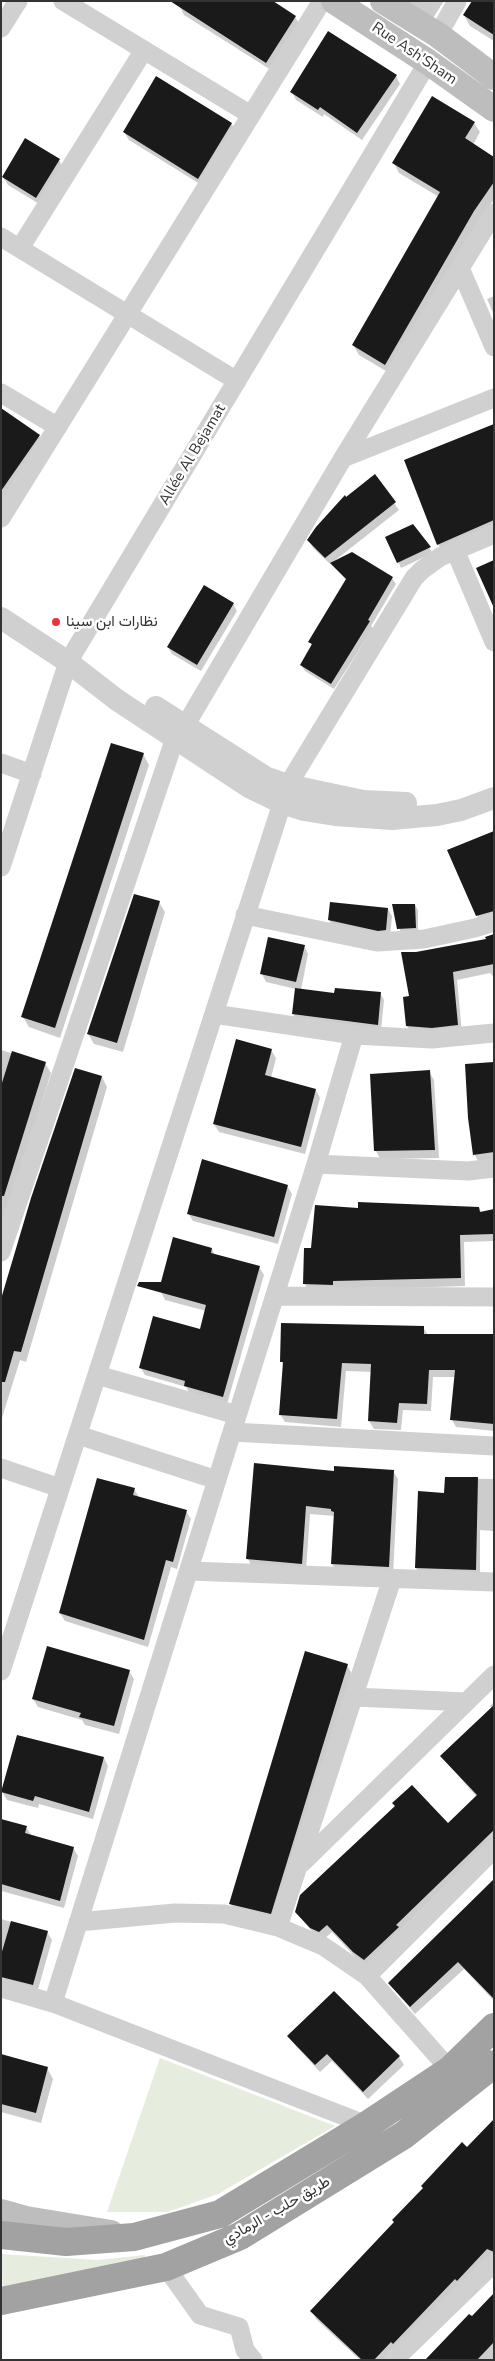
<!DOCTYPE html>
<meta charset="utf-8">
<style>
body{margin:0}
#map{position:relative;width:495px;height:2361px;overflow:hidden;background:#fff;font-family:"Nunito Sans",sans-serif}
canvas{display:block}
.frame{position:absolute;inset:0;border:2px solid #333;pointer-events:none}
</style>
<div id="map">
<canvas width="495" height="2361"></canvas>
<div class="frame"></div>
</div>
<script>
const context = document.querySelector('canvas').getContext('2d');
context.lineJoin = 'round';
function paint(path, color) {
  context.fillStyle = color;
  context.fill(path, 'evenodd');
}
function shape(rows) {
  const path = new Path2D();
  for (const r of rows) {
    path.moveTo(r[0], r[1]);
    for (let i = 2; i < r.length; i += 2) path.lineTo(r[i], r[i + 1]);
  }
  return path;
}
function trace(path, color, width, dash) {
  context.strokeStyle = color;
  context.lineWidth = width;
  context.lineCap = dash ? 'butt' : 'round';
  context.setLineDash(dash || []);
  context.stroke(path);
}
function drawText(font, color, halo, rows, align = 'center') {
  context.font = font + ' "Nunito Sans",Vazirmatn,sans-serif';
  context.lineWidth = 5;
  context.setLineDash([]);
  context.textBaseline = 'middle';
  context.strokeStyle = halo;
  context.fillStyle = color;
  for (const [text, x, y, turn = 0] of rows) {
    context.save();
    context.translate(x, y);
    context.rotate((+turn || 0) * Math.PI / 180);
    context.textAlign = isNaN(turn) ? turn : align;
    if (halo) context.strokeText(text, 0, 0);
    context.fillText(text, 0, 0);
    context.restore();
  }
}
const green = shape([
 [160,2058,335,2126,218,2194,168,2212,107,2212],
 [1,2254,98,2260,145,2255,145,2261,3,2291]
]);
const shadow = shape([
 [405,1,444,1,433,18],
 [494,1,494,41,470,26,464,15],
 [180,7,295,17,300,25,271,70,184,15],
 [396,76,400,84,362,140,324,114,323,117,296,100,292,92],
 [231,123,236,131,203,186,129,140,124,132],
 [474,123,480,132,473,145,494,158,494,199,391,374,359,355,353,345,439,197,399,173,394,163],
 [59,160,63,168,41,205,8,185,3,177],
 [494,296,494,315,487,299],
 [1,419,39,436,43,443,1,511],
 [494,425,494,531,443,553,438,544],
 [375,476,399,510,333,562,392,578,396,584,371,626,373,628,334,689,305,671,301,665,312,646,310,642,347,580,331,563,330,564,313,548,309,540,346,498],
 [413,526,433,553,401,568,387,538],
 [205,587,233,604,237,611,201,671,172,654,168,647],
 [143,754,149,765,60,1038,29,1027,23,1017],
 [494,832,494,919,482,923,477,915],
 [159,902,165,912,123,1052,94,1044,88,1034],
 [394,905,415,905,418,910,418,933,401,934],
 [388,909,392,916,390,937,333,927,329,920],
 [494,938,494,977,490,973,457,980,462,1033,412,1034,407,1026,416,954],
 [304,946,308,954,301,990,335,994,380,993,384,1000,381,1031,297,1021,293,1014,296,989,266,982,262,974],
 [1,1050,45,1063,51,1073,1,1233],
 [271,1050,276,1058,271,1078,316,1090,320,1098,305,1154,219,1132,214,1124],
 [494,1063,494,1160,479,1163,475,1155],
 [76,1070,102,1077,107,1087,26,1362,20,1360,1,1421,1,1303],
 [429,1072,434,1080,439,1158,380,1159,376,1151,372,1076],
 [287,1186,292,1194,278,1244,193,1221,188,1213],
 [479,1208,482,1213,494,1211,494,1241,464,1242,465,1286,309,1291,304,1283,312,1250,359,1209],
 [212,1249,215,1255,259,1267,264,1275,227,1404,190,1394,186,1387,145,1375,140,1367,201,1331,206,1311,165,1300,161,1292],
 [423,1327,428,1335,494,1335,494,1431,456,1427,452,1420,455,1377,433,1377,431,1411,403,1410,401,1430,374,1429,369,1421,372,1372,346,1371,341,1427,285,1422,280,1414,284,1367,282,1362],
 [255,1464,335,1472,393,1471,398,1479,393,1575,337,1572,332,1564,335,1516,310,1514,306,1571,252,1567,248,1559],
 [446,1478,494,1479,494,1531,480,1530,480,1578,421,1576,416,1568,445,1494],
 [134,1489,139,1497,186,1511,191,1519,177,1569,171,1567,148,1647,65,1621,60,1613],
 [347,1665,353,1676,276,1923,236,1914,230,1903],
 [129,1671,134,1679,119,1734,85,1725,82,1720,38,1707,33,1699],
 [494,1702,494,1841,369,1967,358,1960,332,1932,324,1939,316,1936,296,1912,448,1825,477,1797,441,1756,492,1708,490,1706],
 [104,1758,108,1766,93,1819,39,1804,38,1808,7,1800,2,1792],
 [1,1821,26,1827,31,1835,73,1848,78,1856,64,1908,1,1891],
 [494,1881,494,2001,464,1969,415,2014,389,1983],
 [1,1919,47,1932,52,1940,37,1993,1,1983],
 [289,2037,399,2057,404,2065,368,2099,332,2061,320,2072,294,2044],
 [1,2056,47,2068,53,2079,41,2123,1,2112],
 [494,2120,494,2257,385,2360,360,2360,316,2319,312,2311],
 [494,2295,494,2360,427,2360,472,2318]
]);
const building = shape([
 [170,1,273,1,296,16,266,63],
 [472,1,494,1,494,35,463,15],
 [328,31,397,75,357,133,320,107,318,110,290,92],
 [156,76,232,123,198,179,123,132],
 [432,96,475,122,465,138,494,157,494,182,474,211,385,365,352,345,440,192,392,163],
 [25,138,60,159,36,198,2,177],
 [1,408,40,435,1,491],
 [494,424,494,520,437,545,404,460],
 [375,474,396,502,325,558,307,540,316,527,345,495,346,497],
 [413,524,431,547,397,563,385,537],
 [352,552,393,577,368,620,370,621,331,684,300,665,312,644,308,642,346,579,330,563],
 [494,560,494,608,476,568],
 [204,585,234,603,197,665,167,647],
 [111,743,144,753,55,1028,21,1017],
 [494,831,494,911,476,916,447,850],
 [134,894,160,901,117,1043,87,1034],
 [330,902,388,908,386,930,378,931,328,920],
 [392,904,415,904,416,928,397,929],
 [494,934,494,964,453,972,458,1025,432,1028,406,1026,403,997,409,996,401,952,416,952,486,939,485,937],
 [268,937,305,945,296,982,260,974],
 [295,988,334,993,335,988,381,992,378,1025,292,1014],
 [236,1039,272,1049,265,1075,316,1089,301,1147,213,1124],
 [12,1051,46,1062,4,1196,1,1196,1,1086],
 [494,1062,494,1152,473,1155,468,1118,465,1064],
 [75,1068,102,1076,21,1352,14,1351,5,1382,1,1382,1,1299,31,1198],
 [430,1070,435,1150,374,1151,370,1074],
 [202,1159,288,1185,274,1237,187,1214],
 [358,1202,479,1207,480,1212,494,1209,494,1234,460,1235,461,1278,333,1281,333,1285,303,1284,304,1248,311,1248,315,1205,358,1208],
 [173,1237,212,1248,211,1253,260,1266,223,1397,184,1386,185,1381,139,1368,153,1316,200,1329,206,1305,137,1286,139,1282,161,1282],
 [281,1323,424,1326,424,1334,494,1334,494,1424,450,1420,455,1370,429,1370,427,1404,399,1403,397,1423,368,1421,371,1364,342,1363,337,1419,279,1415,283,1362,280,1362],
 [254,1463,334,1471,334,1466,394,1470,389,1567,331,1564,334,1512,331,1511,331,1509,306,1506,302,1564,246,1559],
 [445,1477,478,1477,476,1570,415,1568,418,1491,444,1493],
 [97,1478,135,1488,133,1495,187,1510,173,1562,166,1560,144,1640,59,1613],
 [47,1646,130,1670,114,1726,79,1717,81,1713,32,1699],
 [305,1651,348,1664,271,1914,229,1904],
 [494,1705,494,1830,396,1925,399,1927,364,1960,353,1952,327,1925,319,1932,310,1928,295,1912,300,1895,395,1806,392,1803,412,1785,448,1823,477,1795,440,1756],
 [17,1735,104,1757,89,1812,35,1796,33,1801,1,1792],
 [1,1819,27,1826,25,1833,74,1847,60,1901,1,1884],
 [494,1879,494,1999,458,1962,410,2007,388,1983],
 [11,1921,48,1931,33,1985,1,1977,1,1955],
 [334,1991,400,2056,363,2092,327,2054,315,2065,287,2036],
 [1,2054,48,2067,36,2113,1,2104],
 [494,2119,494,2252,487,2249,457,2281,455,2279,393,2344,391,2342,374,2360,362,2360,310,2311,394,2222,392,2220,423,2188,421,2186,462,2142,467,2147],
 [494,2293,494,2342,477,2360,425,2360,469,2314,472,2316]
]);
const minor = shape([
 [63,1,251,115],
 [1,28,18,1],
 [438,35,457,1],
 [1,237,237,381],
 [20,248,144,50],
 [460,268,494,347],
 [1,393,58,427],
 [343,458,494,398],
 [1,518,322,1],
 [455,550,494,642],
 [185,726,343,458,494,213],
 [1,763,32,774],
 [1,867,68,662,428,62],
 [245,915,377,942,424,939,475,928,494,922],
 [214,1014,354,1035,432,1039,494,1033],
 [316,1164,468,1171,494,1168],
 [1,1252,175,738],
 [275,1296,494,1297],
 [97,1375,237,1415],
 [232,1432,494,1446],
 [78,1435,217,1480],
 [1,1468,60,1488],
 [189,1571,494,1582],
 [1,1671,288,785,414,578,422,570,440,557,494,534],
 [354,1697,466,1702],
 [302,1863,494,1675],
 [78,1922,175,1913,224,1914,278,1927,323,1946,367,1976,450,2070],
 [278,1927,392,1579],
 [367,1976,494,1849],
 [1,1988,53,2003,367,2125,373,2130],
 [53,2003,316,1164,354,1035],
 [166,2267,200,2315,239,2327,245,2350,253,2360],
 [394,2360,494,2263]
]);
const tertiary = shape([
 [1,618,68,662,117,700,249,787,282,803,304,810,335,815,392,819,437,815,461,810,494,798],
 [156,707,267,778,288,785,363,801,406,803]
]);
const secondary = shape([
 [334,1,428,62,494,109],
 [383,1,438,35,494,77],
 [1,2212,26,2219,111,2233]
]);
const trunk = shape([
 [1,2235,66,2242,134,2237,220,2214,367,2125,450,2070,494,2027],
 [1,2301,166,2267,240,2236,404,2135,494,2064]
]);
const markers = [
 [56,622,5,"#ef303d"]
];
const streetNames = [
 ["Rue Ash'Sham",414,54,34],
 ["Allée Al Bejamat",193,455,-59],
 ["طريق حلب - الرمادي",277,2211,-30]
];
const poiNames = [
 ["نظارات ابن سينا",66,622]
];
paint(green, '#e6ecde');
paint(shadow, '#0003');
paint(building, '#1a1a1a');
trace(minor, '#d0d0d0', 19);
trace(tertiary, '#d0d0d0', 22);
trace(secondary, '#bdbdbd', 26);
trace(trunk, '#a2a2a2', 28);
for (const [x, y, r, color] of markers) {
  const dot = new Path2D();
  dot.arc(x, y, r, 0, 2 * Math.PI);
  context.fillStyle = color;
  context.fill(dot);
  trace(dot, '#fff', 2);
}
drawText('15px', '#333', '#fff', streetNames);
drawText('15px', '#333', '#fff', poiNames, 'left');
</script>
